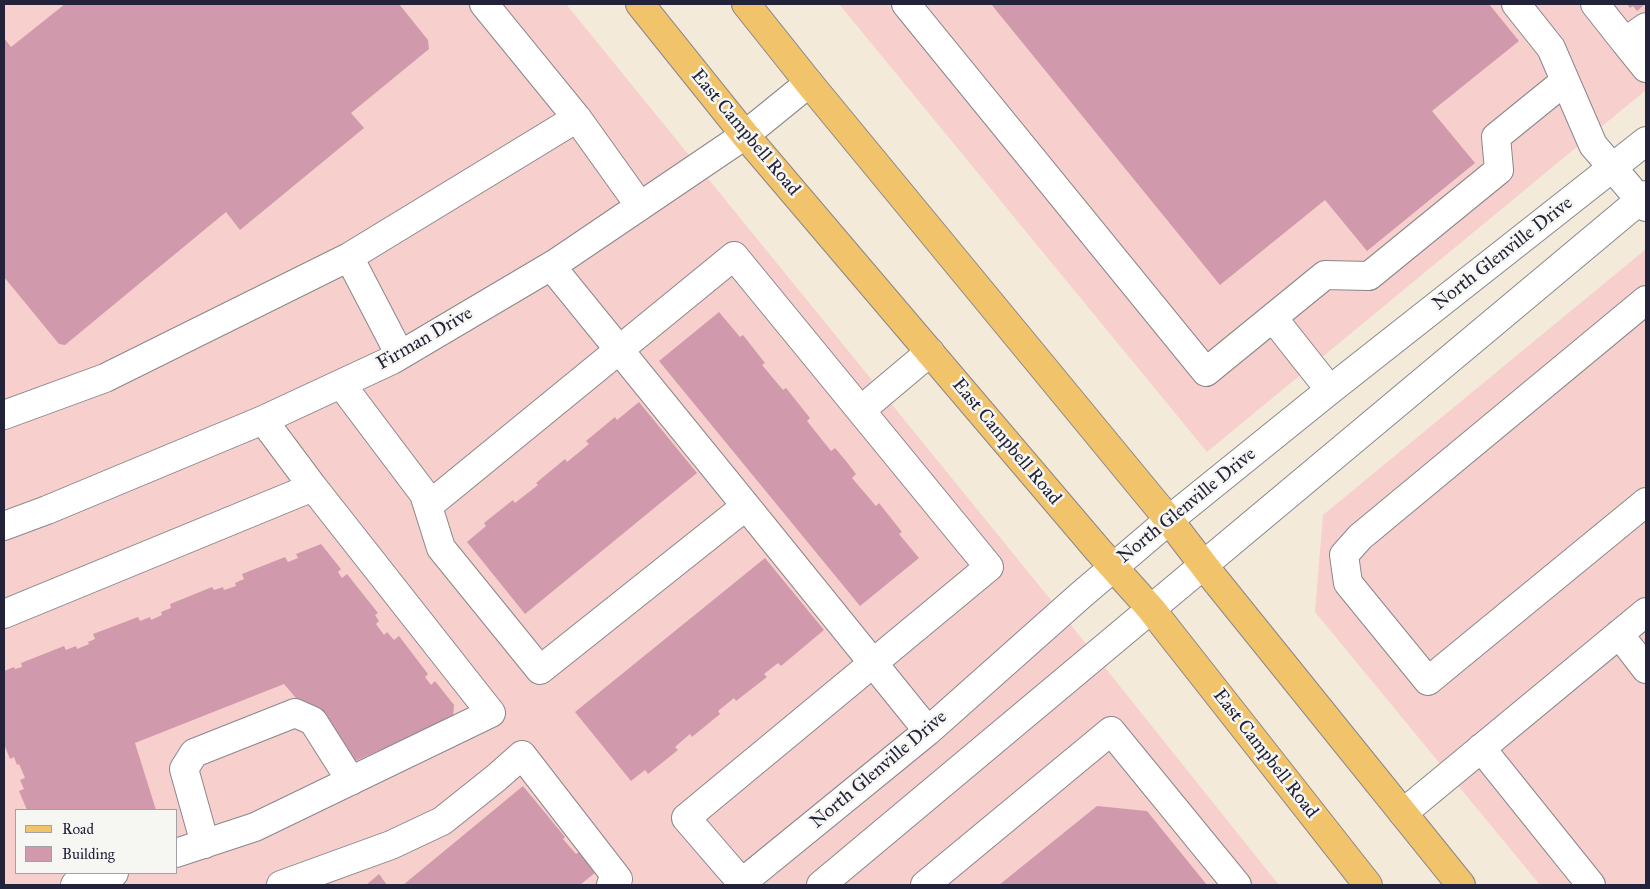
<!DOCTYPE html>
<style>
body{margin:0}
#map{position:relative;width:1650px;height:889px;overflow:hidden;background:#f4eada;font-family:"IM FELL Great Primer",serif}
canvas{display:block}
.frame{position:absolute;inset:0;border:5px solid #22223b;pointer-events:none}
.legend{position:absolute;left:15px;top:809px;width:162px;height:65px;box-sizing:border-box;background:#f6f6f2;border:1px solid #a1a1a9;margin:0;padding:6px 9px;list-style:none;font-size:15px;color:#22223b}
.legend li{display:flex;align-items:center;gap:10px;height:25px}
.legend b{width:25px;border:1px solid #a1a1a9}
</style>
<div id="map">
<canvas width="1650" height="889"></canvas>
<div class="frame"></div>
<ul class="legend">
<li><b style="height:6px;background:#f1c36a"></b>Road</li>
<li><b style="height:14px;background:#d19aac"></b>Building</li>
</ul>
</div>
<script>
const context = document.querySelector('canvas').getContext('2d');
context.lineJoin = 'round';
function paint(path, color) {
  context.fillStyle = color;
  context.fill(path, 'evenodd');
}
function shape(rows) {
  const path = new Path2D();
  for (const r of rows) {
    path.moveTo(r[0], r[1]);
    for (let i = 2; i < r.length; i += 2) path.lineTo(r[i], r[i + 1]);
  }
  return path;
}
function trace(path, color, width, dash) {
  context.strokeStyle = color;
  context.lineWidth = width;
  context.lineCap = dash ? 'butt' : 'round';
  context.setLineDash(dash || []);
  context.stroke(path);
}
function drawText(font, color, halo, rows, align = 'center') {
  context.font = font + ' "IM FELL Great Primer",serif';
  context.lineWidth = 5;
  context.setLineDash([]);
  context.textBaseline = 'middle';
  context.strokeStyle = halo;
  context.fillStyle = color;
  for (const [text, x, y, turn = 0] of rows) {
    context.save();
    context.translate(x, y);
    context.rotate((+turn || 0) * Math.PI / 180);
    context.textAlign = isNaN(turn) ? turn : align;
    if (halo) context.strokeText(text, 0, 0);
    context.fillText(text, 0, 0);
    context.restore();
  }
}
const built = shape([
 [4,4,566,4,1051,600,1279,885,4,885],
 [16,810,176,810,176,873,16,873],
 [839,4,1646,4,1646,90,1207,452],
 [1646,249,1646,885,1540,885,1315,612,1323,515]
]);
const building = shape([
 [65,4,399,4,428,40,429,49,351,113,364,128,240,230,226,212,65,345,59,344,4,277,4,38,11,47],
 [991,4,1489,4,1519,41,1432,111,1475,163,1367,251,1325,200,1220,285],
 [1627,4,1645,4,1637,11,1633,6,1630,8],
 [719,312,740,337,743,335,765,363,762,365,783,390,786,388,810,418,807,421,831,451,835,448,846,461,856,474,852,478,876,506,879,503,902,532,899,534,919,558,860,606,659,361],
 [639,402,697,473,525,614,467,542,486,526,484,523,513,500,515,503,538,485,536,483,565,459,567,462,589,444,586,441,615,417,617,420],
 [321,544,341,569,338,572,342,578,347,574,378,613,375,615,379,621,376,624,384,635,387,632,394,640,399,636,428,674,425,677,431,685,435,681,454,705,453,718,351,763,284,684,135,743,156,810,27,810,19,791,24,789,20,780,25,778,19,764,17,765,14,757,10,759,4,744,4,671,14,667,15,669,22,667,21,663,64,646,66,650,76,646,77,649,89,644,88,642,95,639,93,634,138,617,140,621,150,617,151,620,162,615,161,612,171,608,170,604,212,587,214,590,223,587,224,590,236,586,235,583,244,579,242,574,285,557,288,562,298,558,296,554],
 [765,558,824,630,781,666,778,663,764,674,767,677,736,701,734,698,718,711,720,714,692,737,690,734,675,747,678,750,648,774,645,770,631,781,575,712],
 [523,786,565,837,563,839,576,854,579,852,596,872,580,885,403,885],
 [1097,806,1147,811,1207,885,999,885],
 [379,874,387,885,366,885]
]);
const minor = shape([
 [906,4,1206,372,1325,275,1369,276,1499,170,1496,137,1565,81],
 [1516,4,1551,48,1593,145,1646,207],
 [1595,4,1625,42],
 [1646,27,1625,42,1646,68],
 [577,118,640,206],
 [349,257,400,355],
 [551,266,746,506],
 [1646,300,1360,537,1344,555,1348,583,1428,681,1646,502],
 [1273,318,1330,390],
 [341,384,424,494,441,548,540,670,746,506,928,731],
 [861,410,930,352],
 [4,415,105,378,349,257,577,118,484,4],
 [428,506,734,256,989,567,686,818,742,883,747,885],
 [4,526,47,510,263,420,392,360,556,263,745,135,809,83],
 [4,614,313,487],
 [1619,634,1646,669],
 [1481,748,1591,885],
 [1403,813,1646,612],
 [205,844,184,769,194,753,295,713,313,721,351,781],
 [176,853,255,827,491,713,313,487,263,420],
 [75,885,114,873],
 [281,885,391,845,442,821,496,778,522,755,618,879,611,885],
 [739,885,928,731,1081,595,1169,520,1330,390,1646,141],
 [821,885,1646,195],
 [925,885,1111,731,1237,885]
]);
const major = shape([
 [640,4,745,135,1098,550,1151,609,1368,885],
 [746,4,809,83,1169,520,1212,576,1461,885]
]);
const streetNames = [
 ["East Campbell Road",745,133,50],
 ["North Glenville Drive",1503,254,-38],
 ["Firman Drive",425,339,-30],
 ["East Campbell Road",1006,442,50],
 ["North Glenville Drive",1187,506,-39],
 ["East Campbell Road",1265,754,52],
 ["North Glenville Drive",879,770,-40]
];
paint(built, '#f7d0cd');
paint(building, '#d19aac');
trace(minor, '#8b868a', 30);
trace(major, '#8b868a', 30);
trace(minor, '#fff', 28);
trace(major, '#f1c36a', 28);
drawText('19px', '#22223b', '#f6f6f2', streetNames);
</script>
